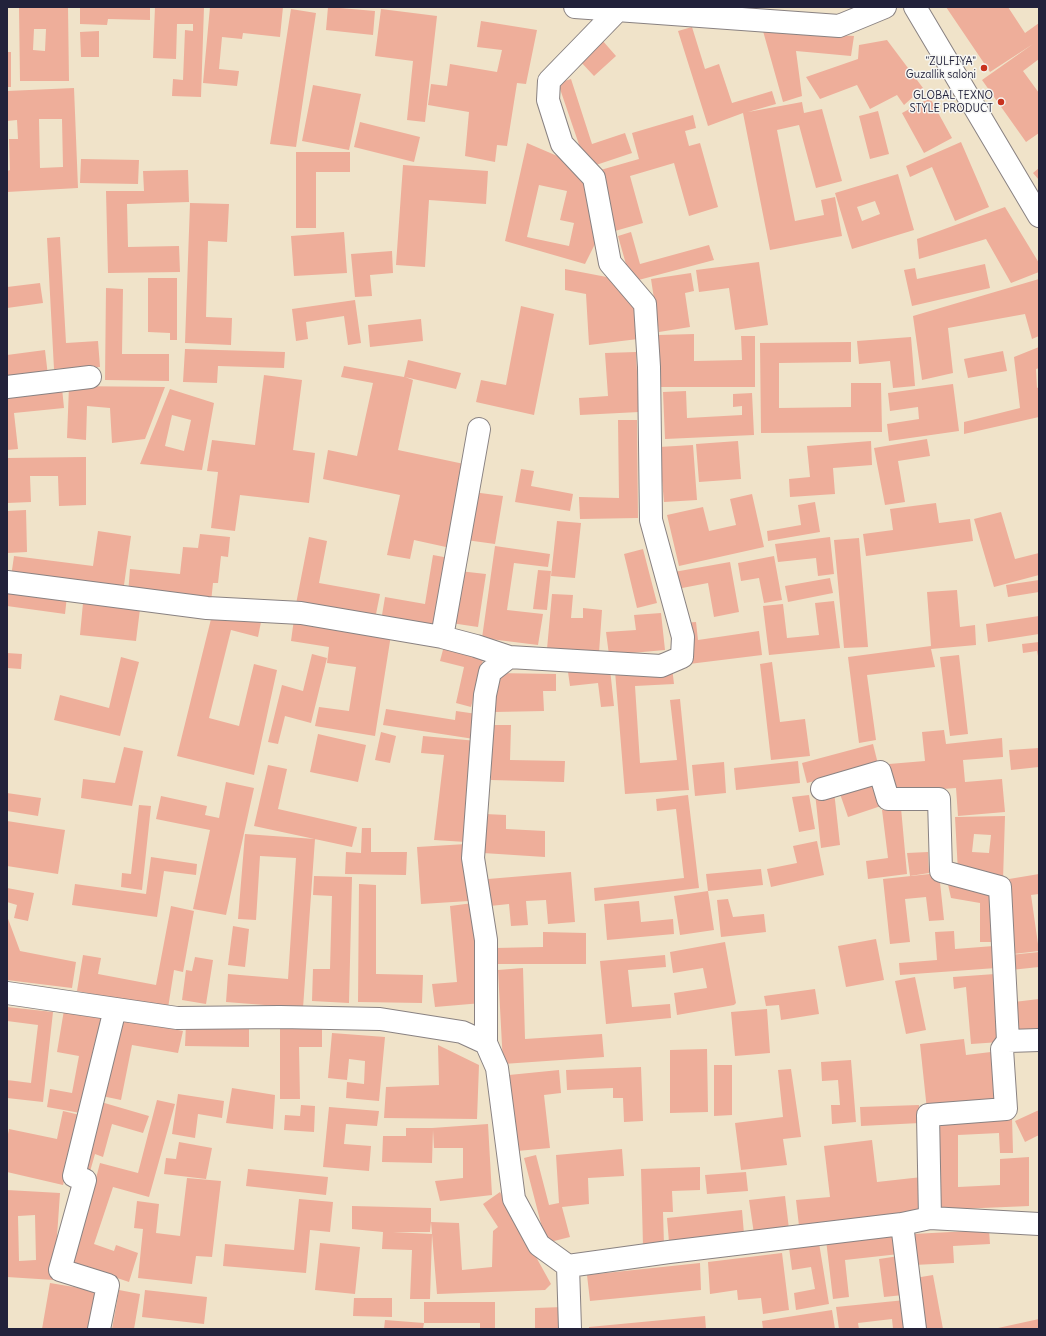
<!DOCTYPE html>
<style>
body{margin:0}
#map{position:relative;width:1046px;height:1336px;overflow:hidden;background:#f0e3c9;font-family:Delius,sans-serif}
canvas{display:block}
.frame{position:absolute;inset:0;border:8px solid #22223b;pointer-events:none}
</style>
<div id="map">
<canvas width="1046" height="1336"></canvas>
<div class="frame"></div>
</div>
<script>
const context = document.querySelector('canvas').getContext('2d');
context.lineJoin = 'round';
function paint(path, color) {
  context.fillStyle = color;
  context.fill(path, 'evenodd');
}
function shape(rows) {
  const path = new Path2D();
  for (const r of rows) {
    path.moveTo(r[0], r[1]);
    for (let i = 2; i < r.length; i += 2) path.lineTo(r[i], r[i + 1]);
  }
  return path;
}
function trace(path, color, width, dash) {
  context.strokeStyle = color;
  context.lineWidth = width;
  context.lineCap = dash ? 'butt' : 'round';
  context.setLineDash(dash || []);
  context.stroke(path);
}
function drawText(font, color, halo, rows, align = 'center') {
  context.font = font + ' Delius,sans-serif';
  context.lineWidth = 3;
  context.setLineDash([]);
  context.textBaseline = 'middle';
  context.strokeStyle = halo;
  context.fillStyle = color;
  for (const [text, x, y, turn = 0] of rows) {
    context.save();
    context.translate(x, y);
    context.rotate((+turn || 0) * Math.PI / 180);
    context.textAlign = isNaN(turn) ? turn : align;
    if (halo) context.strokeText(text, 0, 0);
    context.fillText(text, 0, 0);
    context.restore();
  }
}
const building = shape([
 [19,7,68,7,69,81,20,81],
 [34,29,46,29,45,51,33,50],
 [80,7,150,7,150,20,108,19,107,25,80,24],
 [155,7,204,7,201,97,172,96,173,79,183,80,185,30,193,31,193,24,177,24,176,59,153,58],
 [210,7,283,7,280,37,243,33,242,39,222,37,219,69,239,71,237,86,203,83],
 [328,7,375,11,373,35,326,30],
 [946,7,1008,7,1025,33,1039,23,1039,59,1023,71,1039,93,1039,133,1026,142,982,80,1033,44,990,72],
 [291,9,316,13,296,147,270,144],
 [381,9,437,16,425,122,407,120,413,61,375,56],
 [481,21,537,30,526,84,517,83,507,146,497,145,495,162,465,156,469,112,428,105,431,84,447,86,450,64,497,72,502,50,477,47],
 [692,27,705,69,719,64,732,103,772,91,776,104,748,112,802,102,804,113,822,109,842,181,816,188,799,125,777,130,795,221,824,215,821,200,835,197,842,236,770,250,743,113,708,126,678,31],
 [99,31,99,57,81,57,80,32],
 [763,31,854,36,851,56,796,51,802,96,783,102],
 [602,40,616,56,594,76,579,60],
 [887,40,923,88,904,105,897,95,870,109,857,85,820,99,806,77,858,59,859,45],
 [7,52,11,52,11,87,7,87],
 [571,79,592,144,625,133,632,153,587,168,558,83],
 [313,85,361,94,349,150,302,141],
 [74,88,78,188,7,192,7,171,10,170,9,139,18,139,17,120,7,121,7,91],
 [39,119,62,119,63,167,40,168],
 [930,98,952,138,924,153,902,113],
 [878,111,889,154,870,159,859,116],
 [693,115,696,128,685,131,689,146,700,143,718,207,689,216,674,163,630,176,643,223,615,231,597,171,639,159,632,133],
 [360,122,420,137,414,162,354,147],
 [961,142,989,207,955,221,932,167,910,177,906,166],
 [527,143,562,158,591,193,597,240,585,264,505,241],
 [539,185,567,191,560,220,574,223,569,246,527,237],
 [296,152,350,152,350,172,316,172,316,228,296,228],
 [81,159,139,160,138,184,80,183],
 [403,165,488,171,486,204,429,200,425,267,396,265],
 [1039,168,1039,180,1033,173],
 [188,170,189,202,127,204,128,247,179,246,180,272,108,273,106,191,144,191,143,171],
 [898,174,914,230,852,249,835,193],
 [875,201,880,214,862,221,857,207],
 [190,203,229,204,227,242,208,241,206,317,232,318,231,345,185,343],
 [1005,207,1039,263,1039,272,1011,283,986,239,919,259,917,239],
 [344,232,347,273,294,276,291,236],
 [631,232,640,264,709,245,714,260,631,282,618,236],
 [60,237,66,343,98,341,100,367,54,369,47,238],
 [392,251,393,273,370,275,372,296,355,297,351,254],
 [759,262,768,325,735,330,729,288,699,292,696,270],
 [985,264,990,288,912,306,904,270,915,268,917,279],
 [565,269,617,279,636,300,638,339,589,345,586,294,565,290],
 [691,273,694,291,685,293,690,327,659,332,651,279],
 [148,278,177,278,177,340,170,340,170,333,148,332],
 [1039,279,1039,336,1032,339,1025,314,948,328,953,373,922,380,913,316],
 [40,283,43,303,7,308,7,287],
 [106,288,123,289,122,354,169,354,169,381,105,380],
 [355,300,361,343,348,345,344,316,306,322,308,339,296,341,292,309],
 [521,306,554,314,534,415,476,402,481,380,506,385],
 [421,319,423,341,370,347,368,325],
 [694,334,694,361,742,360,741,336,755,336,755,387,658,387,658,335],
 [911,337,915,386,893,388,890,361,859,364,857,341],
 [851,342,851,362,779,363,779,408,851,407,851,383,881,383,882,432,761,433,760,343],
 [1039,347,1039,368,1036,369,1037,388,1039,387,1039,397,1038,397,1039,417,964,434,964,422,1020,408,1014,357],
 [185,349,285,352,284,368,218,366,217,383,183,382],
 [45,350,48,376,7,381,7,355],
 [1003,351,1007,371,968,378,964,359],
 [636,352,639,412,580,415,579,398,608,396,605,353],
 [408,360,461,373,456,389,405,377,413,380,398,450,464,464,446,547,414,540,410,559,387,555,400,495,323,479,328,450,357,456,373,383,341,377,344,366,404,377],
 [264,375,302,380,293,450,315,453,309,503,240,495,235,531,211,528,218,472,207,471,212,440,255,445],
 [953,384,959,431,889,441,887,424,919,419,918,407,890,411,888,393],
 [69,386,165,387,145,439,112,443,110,408,87,406,86,440,67,438],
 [62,388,64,408,14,413,18,449,7,450,7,393],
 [170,389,214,403,202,470,140,464],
 [172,415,191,420,184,451,165,446],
 [686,391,687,418,742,415,742,406,733,407,733,394,752,393,754,435,665,439,663,392],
 [618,420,637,420,638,518,580,519,579,497,619,498],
 [927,439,930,456,898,461,905,502,885,505,874,448],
 [738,441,741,479,699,482,696,444],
 [871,441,872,465,833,468,835,494,790,497,789,479,810,477,807,446],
 [693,445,697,500,664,502,659,447],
 [86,457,86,505,59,506,58,476,30,476,31,502,7,503,7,458],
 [521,469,534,471,531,486,573,494,570,511,515,502],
 [473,492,503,496,495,544,466,540],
 [752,494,764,547,679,566,667,515,703,507,709,531,736,525,730,499],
 [815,502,820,532,768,541,767,531,801,525,798,505],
 [936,503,939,523,970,519,973,541,866,556,863,534,893,530,890,509],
 [26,510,27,552,7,553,7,511],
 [1001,512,1015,559,1039,553,1039,575,994,587,974,519],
 [557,521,581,523,575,578,551,576],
 [98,531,131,536,123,592,11,577,14,556,93,566],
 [200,534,230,537,228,557,221,556,218,583,213,583,211,602,128,594,130,569,180,574,183,547,198,548],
 [309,537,327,541,319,583,380,594,375,619,296,604],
 [830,537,834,574,818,576,816,558,778,562,775,544],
 [859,538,868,647,844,648,834,540],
 [495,546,550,554,548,567,514,563,507,610,543,614,538,645,482,638],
 [643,549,657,603,637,608,624,554],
 [433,555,449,558,437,630,381,621,385,597,425,604],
 [774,556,782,600,764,603,759,578,741,581,738,563],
 [730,562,739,612,714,617,708,583,677,589,674,572],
 [538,570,551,571,547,610,533,609],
 [459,571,486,574,478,627,451,623],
 [830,578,833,593,788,602,785,586],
 [1039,580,1039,592,1008,597,1006,585],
 [7,588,67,596,65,614,7,606],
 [957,590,960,627,975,625,976,645,931,649,935,667,867,675,876,740,859,743,848,657,931,646,927,592],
 [552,594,573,595,571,618,583,618,583,608,602,610,599,653,547,649],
 [834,601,840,648,769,655,763,606,783,604,787,638,819,635,815,603],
 [83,603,140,609,136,641,80,635],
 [213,611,261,622,258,637,231,630,209,718,239,726,254,664,277,670,254,775,177,756],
 [661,613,665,650,609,655,606,632,636,630,634,615],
 [1039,616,1039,634,988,642,986,624],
 [294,619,391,635,375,736,315,726,319,707,349,711,356,667,327,663,329,647,291,641],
 [696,622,698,640,759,631,762,655,689,664,682,623],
 [1039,642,1039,656,1038,656,1037,651,1023,653,1022,644],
 [444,646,484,656,471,707,456,703,464,667,440,661],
 [7,653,22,654,21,669,7,668],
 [312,654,327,658,311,723,285,716,278,744,268,742,282,685,303,691],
 [959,655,968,734,950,736,940,657],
 [121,657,139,662,120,736,54,720,60,695,109,708],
 [772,662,780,722,805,719,810,756,771,760,760,664],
 [672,667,674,684,635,686,640,763,677,760,670,700,680,699,689,790,625,794,615,671],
 [610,669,614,706,601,707,598,683,570,686,568,672],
 [495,673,556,674,556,691,543,691,544,711,495,712],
 [386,709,455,720,456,711,477,714,474,739,383,725],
 [492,725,511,725,510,760,565,761,564,782,491,780],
 [944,730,946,744,1002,738,1003,757,963,760,965,782,1002,779,1005,812,958,816,956,788,891,793,889,764,925,761,922,732],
 [381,732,396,736,390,763,375,760],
 [318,734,366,745,358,782,310,772],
 [423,736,477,741,466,842,434,840,444,755,421,753],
 [873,744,878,764,807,783,802,763],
 [124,747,143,751,132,806,81,798,83,779,115,783],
 [1039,748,1039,767,1011,770,1009,750],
 [798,761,800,783,736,790,734,768],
 [724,762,726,793,695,796,692,765],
 [268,765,287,769,278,809,357,827,352,847,254,826],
 [875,779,884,805,848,817,839,791],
 [226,782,254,788,226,915,193,909,210,830,156,819,161,796,207,806,205,815,219,818],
 [834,791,840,845,821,848,815,793],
 [7,793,41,798,38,816,7,811],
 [688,795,699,888,595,901,594,888,684,878,676,809,657,811,656,799],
 [809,795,815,829,799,832,792,797],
 [139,805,151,806,142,890,121,887,122,873,131,874],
 [901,808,907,874,868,879,866,861,888,858,882,810],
 [485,814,506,815,506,829,545,831,545,857,483,853],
 [1005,816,1003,880,958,872,955,817],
 [974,834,991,835,989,853,972,852],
 [7,821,65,830,58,874,7,866],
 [362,828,371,828,371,852,407,852,406,875,345,874,346,852,361,853],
 [245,834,315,839,303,1008,226,1002,228,974,288,979,296,858,260,856,256,920,238,919],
 [817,841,824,875,771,887,767,869,797,863,793,846],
 [466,844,469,901,421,904,417,847],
 [928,852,929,873,910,876,907,853],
 [151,857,197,864,196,875,164,871,157,917,72,905,75,884,146,894],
 [761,869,763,885,708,891,714,930,680,935,674,896,708,891,706,874],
 [571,872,575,922,548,924,546,900,526,901,528,925,511,926,509,904,490,906,488,879],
 [939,873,944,920,929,921,926,897,905,899,910,942,890,944,883,879],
 [1039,874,1039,894,1031,895,1039,951,1013,954,1003,880],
 [314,876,352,877,349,1003,312,1001,313,969,330,969,332,896,313,895],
 [947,880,994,890,995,942,980,942,980,903,951,898],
 [359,884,376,885,376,974,423,975,422,1003,358,1002],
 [7,888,34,893,28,921,14,918,17,905,7,902],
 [728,899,733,917,764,914,766,932,721,937,717,900],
 [639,901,641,922,673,919,674,934,607,940,604,904],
 [473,903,482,1003,435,1007,432,984,457,982,450,906],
 [171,906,194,911,183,972,174,970,168,1008,77,991,83,955,101,958,98,974,156,985],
 [7,916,20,951,76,962,72,988,7,980],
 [233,926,249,929,245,967,228,965],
 [954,931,955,949,994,946,996,968,900,975,899,963,937,960,935,932],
 [543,932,586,933,586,964,495,964,495,948,543,947],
 [876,939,884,980,846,987,838,946],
 [725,942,736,1003,734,1005,677,1015,674,993,707,988,703,968,673,973,670,952],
 [1039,952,1039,967,1011,970,1010,955],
 [665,955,666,967,628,970,632,1007,670,1004,671,1018,606,1024,600,961],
 [195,957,213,960,206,1004,182,1000,186,970,192,971],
 [523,968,525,1039,602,1034,604,1057,503,1064,498,970],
 [995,974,1000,1042,971,1044,966,987,954,989,953,977],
 [915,977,926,1030,906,1034,895,981],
 [815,989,819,1014,781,1020,779,1005,766,1006,764,996],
 [1039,999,1039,1028,1017,1031,1014,1002],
 [7,1007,53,1012,43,1102,7,1098,7,1080,31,1083,38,1025,7,1021],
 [767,1009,770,1053,735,1056,731,1012],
 [64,1010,105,1018,86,1114,47,1107,50,1089,72,1093,79,1056,57,1052],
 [116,1018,183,1031,178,1053,132,1045,121,1100,102,1096],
 [186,1024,249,1025,249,1047,185,1046],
 [280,1026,322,1026,322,1047,299,1047,300,1099,280,1099],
 [332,1033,385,1037,379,1101,346,1098,347,1082,364,1084,365,1061,349,1059,347,1080,328,1078],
 [964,1039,966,1055,991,1052,997,1102,927,1110,920,1044],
 [438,1045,479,1065,477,1119,384,1118,386,1087,439,1085],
 [707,1049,708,1112,670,1113,670,1050],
 [851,1060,856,1122,832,1124,831,1105,840,1105,838,1080,822,1081,821,1062],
 [714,1065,732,1065,732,1115,714,1116],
 [641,1067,643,1121,624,1122,623,1098,613,1098,613,1088,567,1090,566,1070],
 [791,1069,801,1137,783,1139,787,1165,741,1170,735,1123,783,1117,778,1070],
 [559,1070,561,1093,544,1095,550,1148,517,1151,509,1075],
 [232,1088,275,1095,273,1129,226,1123],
 [178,1094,224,1101,222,1118,198,1114,195,1138,172,1134],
 [157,1100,175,1104,149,1197,113,1187,94,1244,114,1251,116,1245,138,1253,129,1282,67,1261,95,1182,100,1163,138,1173],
 [101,1102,149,1116,143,1133,112,1124,103,1157,95,1154,89,1175,81,1172],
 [301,1105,315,1106,314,1132,284,1130,285,1115,300,1116],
 [919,1105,920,1123,861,1126,860,1107],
 [329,1107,379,1111,377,1126,346,1124,344,1144,371,1146,369,1171,323,1167],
 [1039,1110,1039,1135,1025,1142,1015,1121],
 [63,1111,80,1115,63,1185,7,1172,7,1139,9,1129,57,1139],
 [1012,1117,1013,1153,1000,1153,999,1133,958,1135,958,1187,1000,1185,1000,1159,1029,1157,1029,1206,935,1210,933,1120],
 [488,1124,492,1195,440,1201,435,1181,463,1178,463,1148,434,1148,433,1130,432,1163,382,1162,383,1136,406,1136,406,1128,432,1128],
 [872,1140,877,1182,922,1177,924,1212,799,1226,796,1200,830,1197,824,1146],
 [179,1142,212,1148,206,1179,164,1174,166,1158,176,1159],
 [622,1149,624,1176,588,1178,589,1204,562,1207,570,1237,546,1243,524,1158,536,1155,549,1205,559,1203,556,1155],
 [700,1167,700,1190,672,1191,673,1212,663,1212,664,1245,643,1246,641,1169],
 [248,1169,328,1177,326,1195,246,1186],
 [746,1172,748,1191,707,1194,705,1175],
 [187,1178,221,1181,212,1257,196,1256,192,1284,138,1278,143,1229,134,1228,137,1201,159,1204,156,1233,180,1236],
 [7,1190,60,1193,54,1280,7,1277],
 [35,1215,36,1260,19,1261,18,1216],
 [500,1192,551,1284,545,1290,437,1294,432,1234,430,1299,410,1299,412,1250,382,1249,383,1232,352,1229,352,1206,431,1208,431,1222,459,1223,462,1270,492,1267,493,1231,498,1227,483,1204],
 [431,1222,432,1234,393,1232,430,1232],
 [785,1196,789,1229,754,1234,749,1200],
 [299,1199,333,1202,330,1232,310,1230,306,1273,223,1266,225,1244,294,1250],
 [742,1210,744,1234,669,1242,667,1218],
 [989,1230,990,1244,953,1246,954,1263,914,1265,913,1234],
 [896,1232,899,1254,845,1260,849,1297,833,1299,826,1240],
 [320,1243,360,1247,355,1294,315,1290],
 [819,1243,829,1304,796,1310,794,1293,815,1289,811,1267,792,1270,789,1248],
 [782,1253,789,1310,763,1314,761,1298,738,1300,737,1290,710,1294,708,1262],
 [899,1256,903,1295,884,1297,879,1259],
 [700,1263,701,1290,590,1301,587,1275],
 [933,1275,943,1329,924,1329,915,1278],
 [50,1283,98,1291,91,1329,42,1329],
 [119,1290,140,1294,134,1329,112,1329],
 [145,1290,207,1297,204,1324,142,1317],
 [354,1298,392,1298,392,1317,353,1316],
 [905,1300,911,1329,893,1329,892,1319,858,1323,859,1329,839,1329,836,1307],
 [424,1302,495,1302,495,1329,480,1329,480,1323,424,1323],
 [563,1307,563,1329,535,1329,535,1308],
 [832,1310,835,1329,763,1329,762,1321],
 [705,1316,706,1329,589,1329,589,1327],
 [1039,1319,1039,1329,998,1329,998,1328],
 [385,1320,424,1323,423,1329,384,1329]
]);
const minor = shape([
 [575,7,839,26,885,7],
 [7,387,90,377],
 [7,582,207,608,301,613,442,637,476,646,509,657],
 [442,637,479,429],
 [822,789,880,772,888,799,939,799,941,871,1000,887,1008,1041,1039,1040],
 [7,993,177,1018,280,1017,380,1019,462,1032,486,1043,497,1068,514,1199,539,1245,568,1266,669,1252,902,1224,930,1218,1039,1224],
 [486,1043,486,940,473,858,485,695,490,672,509,657,661,666,682,657,683,637,651,520,649,367,645,304,610,263,594,178,562,144,548,100,549,81,617,11],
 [930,1218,928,1115,1006,1109,1002,1049,1008,1041],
 [902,1224,915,1329],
 [568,1266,570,1329],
 [99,1329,108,1285,60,1270,85,1180,74,1176,115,1009]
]);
const major = shape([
 [915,7,1039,216]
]);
const markers = [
 [984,68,4,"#c8321e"],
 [1001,102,4,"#c8321e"]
];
const poiNames = [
 ["\"ZULFIYA\"",976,62],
 ["Guzallik saloni",976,75],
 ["GLOBAL TEXNO",993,96],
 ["STYLE PRODUCT",993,109]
];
paint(building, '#eeae9a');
trace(minor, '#898282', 24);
trace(major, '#898282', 24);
trace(minor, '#fff', 22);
trace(major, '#fff', 22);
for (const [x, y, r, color] of markers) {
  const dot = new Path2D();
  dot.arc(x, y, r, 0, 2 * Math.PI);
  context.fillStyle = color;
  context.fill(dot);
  trace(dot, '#f6f6f2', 1.5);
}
drawText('11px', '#22223b', '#f6f6f2', poiNames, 'right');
</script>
